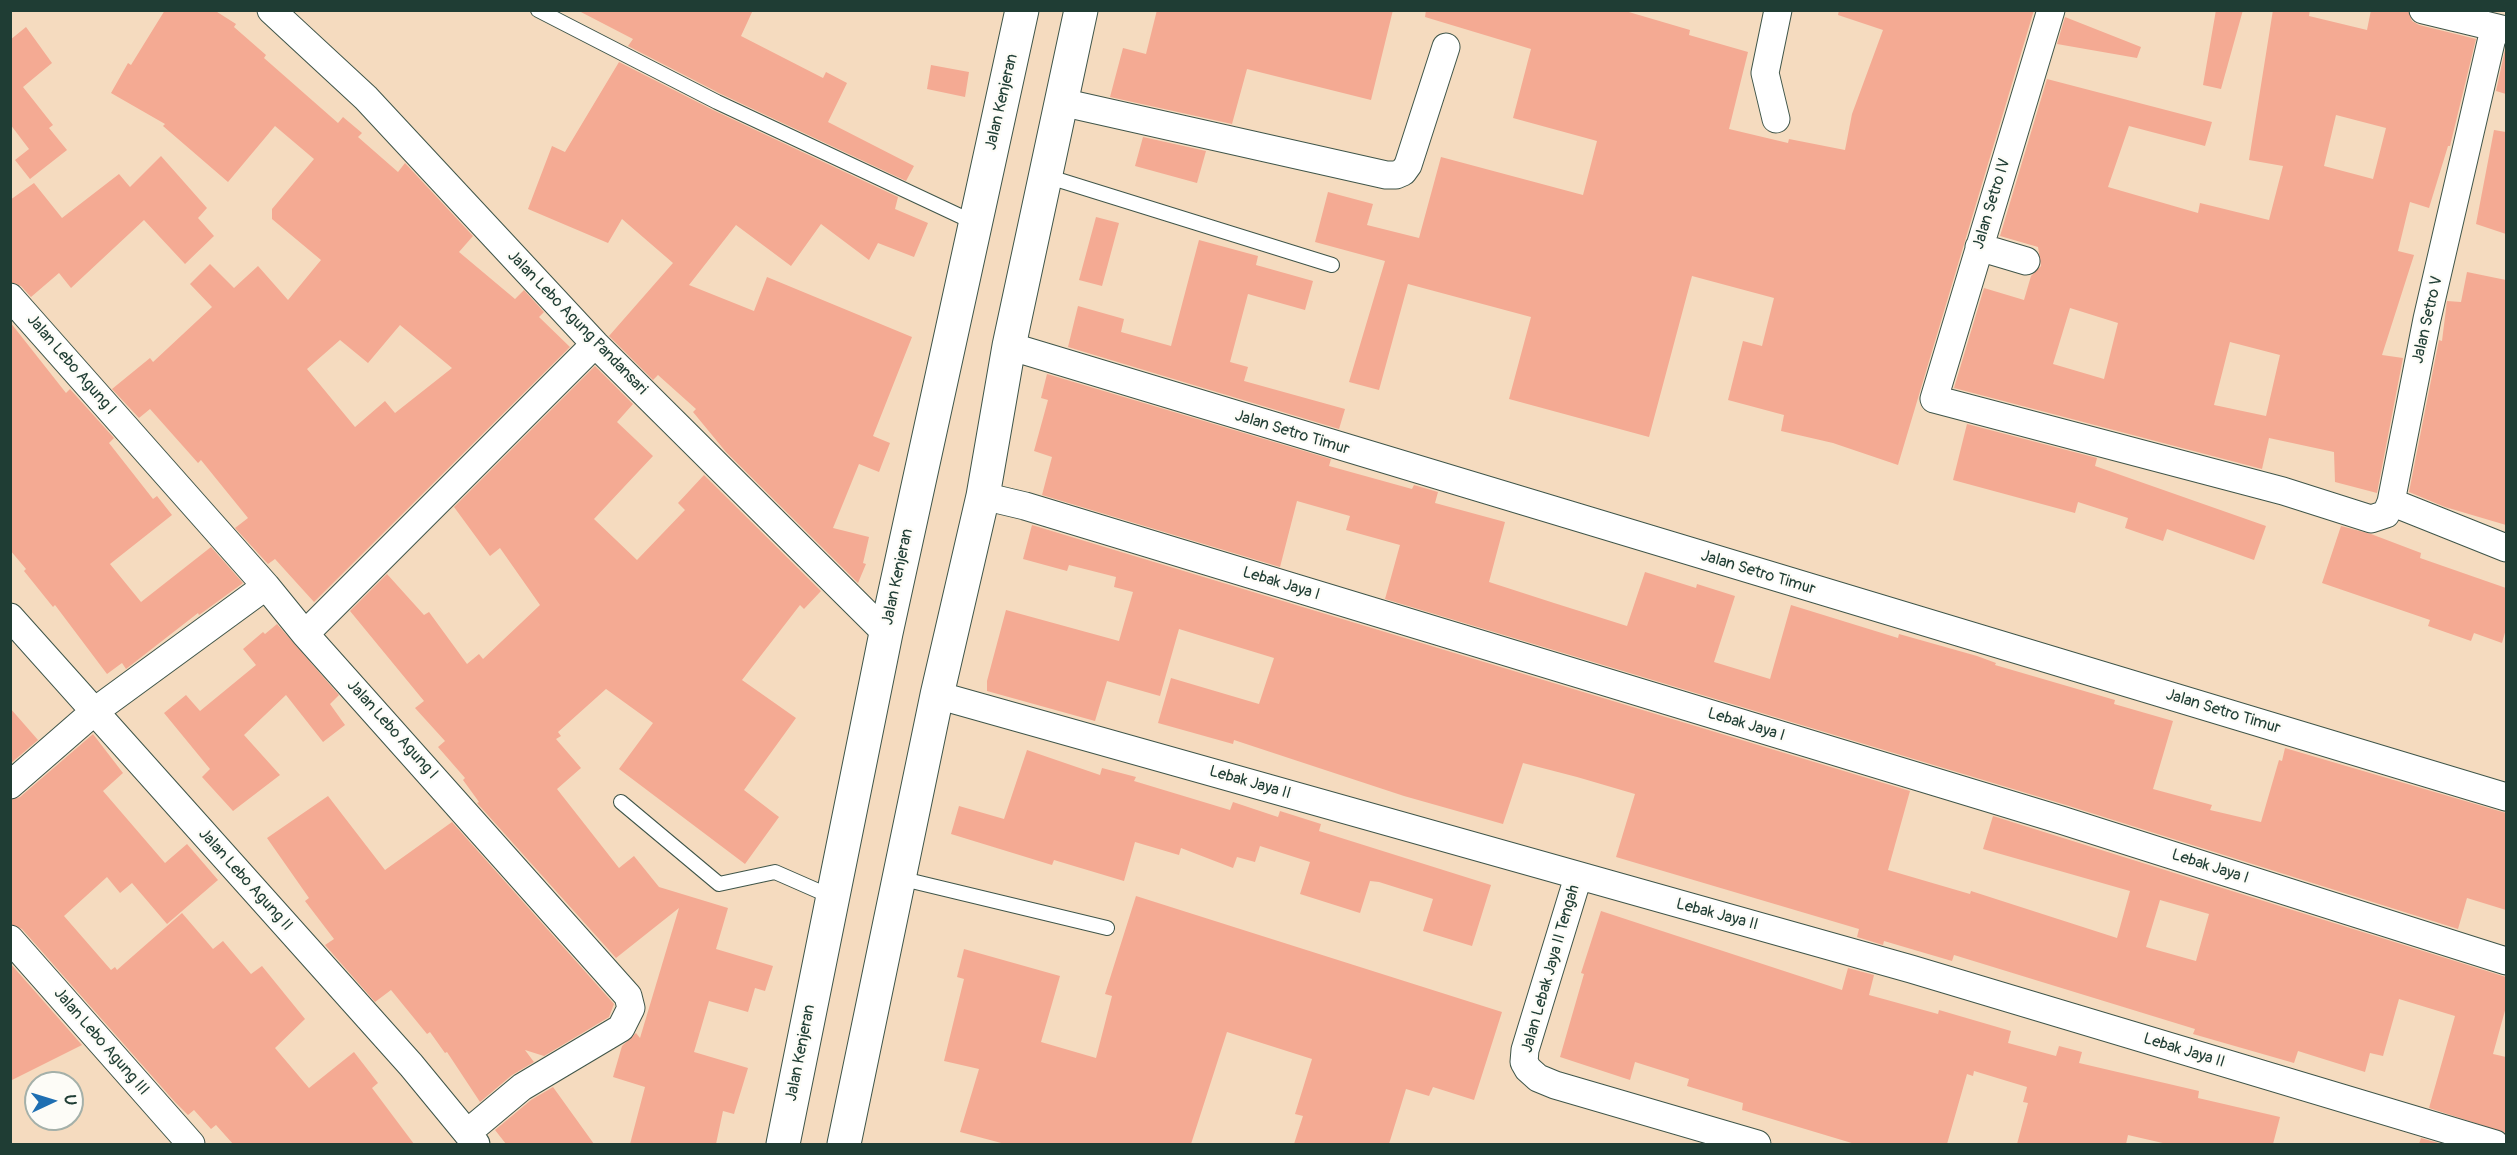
<!DOCTYPE html>
<style>
body{margin:0}
#map{position:relative;width:2517px;height:1155px;overflow:hidden;background:#f5dbbf;font-family:Pangolin,sans-serif}
canvas{display:block}
.frame{position:absolute;inset:0;border:12px solid #1f3d34;pointer-events:none}
.north{position:absolute;left:24px;top:1071px;width:60px;height:60px;box-sizing:border-box;background:#fdfcf7;border:2px solid #a4b0a9;border-radius:50%;rotate:86deg;font-size:16px;font-weight:700;line-height:24px;text-align:center;color:#1f3d34}
.north::after{content:'';display:block;margin:auto;width:21px;height:27px;background:#1f6fb2;clip-path:polygon(50% 0,100% 100%,50% 72%,0 100%)}
</style>
<div id="map">
<canvas width="2517" height="1155"></canvas>
<div class="frame"></div>
<div class="north">U</div>
</div>
<script>
const context = document.querySelector('canvas').getContext('2d');
context.lineJoin = 'round';
function paint(path, color) {
  context.fillStyle = color;
  context.fill(path, 'evenodd');
}
function shape(rows) {
  const path = new Path2D();
  for (const r of rows) {
    path.moveTo(r[0], r[1]);
    for (let i = 2; i < r.length; i += 2) path.lineTo(r[i], r[i + 1]);
  }
  return path;
}
function trace(path, color, width, dash) {
  context.strokeStyle = color;
  context.lineWidth = width;
  context.lineCap = dash ? 'butt' : 'round';
  context.setLineDash(dash || []);
  context.stroke(path);
}
function drawText(font, color, halo, rows, align = 'center') {
  context.font = font + ' Pangolin,sans-serif';
  context.lineWidth = 4.5;
  context.setLineDash([]);
  context.textBaseline = 'middle';
  context.strokeStyle = halo;
  context.fillStyle = color;
  for (const [text, x, y, turn = 0] of rows) {
    context.save();
    context.translate(x, y);
    context.rotate((+turn || 0) * Math.PI / 180);
    context.textAlign = isNaN(turn) ? turn : align;
    if (halo) context.strokeText(text, 0, 0);
    context.fillText(text, 0, 0);
    context.restore();
  }
}
const building = shape([
 [165,10,214,10,236,24,234,27,266,55,264,58,338,123,343,117,362,133,358,137,398,172,405,163,473,236,459,252,515,299,524,290,544,312,539,317,570,347,314,602,275,559,268,564,235,528,248,518,201,460,198,463,150,409,139,418,112,389,150,358,153,362,212,307,190,284,210,264,234,288,258,266,288,300,321,260,272,219,272,209,314,159,275,126,228,182,163,126,165,124,111,93,128,63,131,65],
 [400,325,452,368,395,413,385,401,355,427,307,369,340,340,368,363],
 [577,10,753,10,741,36,823,78,826,72,847,83,828,122,914,166,906,181,721,94,628,46,633,39],
 [1157,10,1393,10,1371,100,1247,69,1232,124,1110,97,1123,48,1146,54],
 [1426,10,1622,10,1690,30,1689,35,1748,52,1729,129,1788,143,1789,139,1845,150,1852,114,1883,30,1838,15,1839,10,2034,10,1898,465,1833,443,1781,431,1784,415,1728,400,1743,341,1762,346,1774,298,1692,276,1649,437,1509,399,1531,317,1408,284,1379,390,1349,382,1385,261,1315,242,1328,192,1373,204,1367,225,1419,238,1441,157,1583,195,1597,141,1513,118,1531,49,1425,17],
 [2216,10,2243,10,2221,89,2203,85],
 [2273,10,2310,10,2309,16,2367,30,2371,10,2408,10,2412,21,2419,25,2476,39,2450,146,2448,146,2429,208,2410,202,2398,251,2414,255,2382,355,2403,358,2377,493,2335,482,2334,452,2269,438,2262,469,1954,388,1984,288,2024,300,2031,276,2041,266,2038,247,2000,236,2047,79,2212,122,2205,146,2129,126,2108,187,2198,213,2200,203,2269,220,2283,166,2249,160],
 [2336,115,2386,128,2373,179,2324,166],
 [2070,308,2118,323,2104,379,2053,364],
 [2230,342,2280,355,2266,416,2214,405],
 [2065,17,2141,47,2137,58,2057,44],
 [26,27,52,63,23,87,53,125,49,128,67,150,30,179,15,160,29,149,10,124,10,40],
 [2506,45,2506,94,2496,91],
 [619,62,713,110,898,197,895,209,928,223,914,257,878,243,869,260,821,224,791,266,736,225,689,285,754,311,767,277,912,337,873,436,890,443,879,472,859,464,833,528,869,537,863,563,866,564,858,583,726,452,693,412,696,409,658,375,653,380,609,336,673,263,622,219,608,243,528,209,552,146,565,152],
 [931,65,969,72,965,97,927,89],
 [2494,130,2506,132,2506,234,2476,224],
 [1143,137,1206,151,1197,183,1135,166],
 [161,156,207,208,198,218,214,236,185,264,144,220,71,288,59,273,31,297,21,286,10,282,10,200,34,183,62,218,119,174,130,187],
 [1096,217,1119,223,1102,286,1079,280],
 [1199,240,1258,256,1256,265,1313,281,1305,310,1248,294,1230,362,1248,367,1244,381,1345,409,1339,429,1068,347,1078,306,1124,319,1121,332,1171,346],
 [2467,272,2506,280,2506,525,2445,507,2409,492,2439,340,2442,341,2447,301,2461,302],
 [10,322,66,393,70,389,114,438,109,443,153,499,157,496,172,515,110,564,141,602,211,547,243,583,199,615,198,613,126,669,122,663,107,674,55,605,53,607,24,571,26,569,10,550],
 [595,366,633,404,617,422,653,456,594,519,637,560,685,510,678,503,704,475,821,591,804,609,800,605,742,680,796,718,744,790,779,817,745,864,619,769,653,723,606,689,558,732,561,736,556,739,581,768,557,789,619,868,634,856,659,887,728,908,716,949,773,966,765,991,755,988,748,1012,709,1001,694,1052,748,1068,734,1114,723,1111,716,1144,630,1144,645,1087,613,1077,622,1046,636,1033,640,1038,679,908,616,958,477,803,479,802,463,780,465,778,438,747,445,741,415,708,424,701,350,611,387,574,424,615,429,612,467,664,479,654,483,659,540,605,500,548,490,556,454,507],
 [1047,374,1331,459,1329,466,1412,489,1414,485,1438,492,1435,503,1505,522,1489,582,1554,603,1627,626,1645,572,1696,588,1697,584,1735,596,1714,662,1770,679,1791,605,1898,638,1899,634,1977,656,1996,663,1995,665,2115,700,2114,704,2173,721,2153,789,2212,805,2210,810,2261,822,2279,760,2282,761,2285,748,2506,813,2506,910,2467,898,2458,929,2066,805,1385,599,1400,545,1346,530,1350,516,1297,501,1280,567,1042,495,1052,457,1034,451,1048,400,1041,398],
 [1967,424,2097,458,2095,466,2266,526,2254,560,2167,529,2163,541,2125,528,2128,518,2078,502,2075,513,1953,480],
 [1032,525,1910,791,1888,870,1970,894,1971,891,2117,938,2130,891,1983,849,1993,816,2506,977,2506,1007,2493,1054,2506,1057,2506,1133,2429,1108,2455,1016,2399,999,2383,1056,2370,1053,2365,1072,2298,1051,2294,1063,2193,1034,2195,1029,1954,955,1952,961,1884,941,1883,945,1857,937,1859,929,1616,857,1635,794,1577,777,1523,763,1503,824,1404,796,1234,740,1233,744,1158,723,1171,678,1259,704,1274,658,1179,629,1160,696,1107,681,1095,721,987,691,987,681,1006,610,1119,641,1133,592,1114,587,1116,577,1069,565,1067,571,1023,559],
 [2160,900,2209,914,2196,961,2146,947],
 [2341,526,2371,534,2421,553,2420,558,2506,588,2506,629,2502,643,2474,633,2471,641,2428,626,2430,620,2322,583],
 [277,624,339,695,330,704,345,725,323,742,286,695,244,735,280,775,233,811,202,777,210,769,164,713,186,695,200,711,256,665,243,649,263,632,265,634],
 [10,708,38,740,10,764],
 [93,734,123,773,103,791,165,863,187,844,218,880,167,924,132,883,120,893,107,877,64,916,111,970,115,967,117,970,182,913,213,949,223,941,251,974,262,966,305,1019,275,1048,309,1088,354,1052,378,1083,372,1088,414,1144,233,1144,216,1125,211,1129,194,1110,188,1115,175,1102,22,929,10,924,10,800,20,797],
 [1027,750,1100,775,1102,768,1136,777,1134,781,1230,810,1233,802,1278,817,1280,811,1321,824,1319,831,1491,885,1472,946,1423,931,1433,899,1379,882,1370,881,1360,913,1300,894,1310,862,1260,846,1255,862,1237,857,1233,868,1181,848,1179,855,1135,842,1124,881,1054,860,1052,865,951,834,959,806,1004,819],
 [328,796,385,870,452,822,614,1004,609,1017,544,1056,525,1050,534,1062,512,1075,480,1102,447,1052,445,1053,430,1032,427,1034,391,990,375,1002,325,945,334,939,305,901,309,898,267,838],
 [1136,896,1502,1012,1474,1100,1433,1087,1429,1096,1406,1089,1389,1144,1294,1144,1303,1116,1295,1114,1312,1059,1227,1032,1191,1144,1005,1144,960,1132,979,1069,944,1061,964,979,957,977,964,949,1060,976,1041,1042,1096,1058,1112,996,1105,994],
 [1601,911,1842,990,1848,968,1874,975,1869,995,1938,1014,1939,1010,2011,1031,2008,1043,2056,1056,2059,1046,2082,1052,2079,1063,2199,1091,2198,1098,2280,1117,2273,1144,2167,1144,2128,1135,2126,1144,2017,1144,2028,1103,2023,1102,2027,1087,1974,1071,1973,1076,1967,1074,1947,1144,1855,1144,1742,1110,1743,1103,1687,1086,1689,1079,1635,1062,1630,1080,1560,1057,1584,974,1581,973],
 [10,963,82,1045,10,1081],
 [553,1087,594,1144,506,1144,495,1130,531,1100],
 [2421,1138,2442,1144,2419,1144]
]);
const lane = shape([
 [538,10,717,102,975,223],
 [1046,176,1332,265],
 [621,802,719,884,775,872,832,897],
 [899,878,1107,928]
]);
const street = shape([
 [271,10,366,98,595,344,886,633],
 [2051,10,1934,399,2283,491,2371,519,2386,514,2391,502,2427,319,2494,29],
 [2423,10,2506,30],
 [1061,102,1386,175,1396,175,1403,172,1408,165,1446,47],
 [1776,119,1765,73,1778,10],
 [1979,247,2026,261],
 [10,297,266,586,305,634,628,996,631,1008,621,1028,522,1087,467,1133],
 [1009,346,2506,797],
 [983,496,1025,506,2061,820,2506,961],
 [2391,502,2506,548],
 [10,617,411,1065,476,1144],
 [305,634,595,344],
 [937,695,1911,969,2495,1144],
 [10,785,95,711,266,586],
 [1578,877,1525,1050,1524,1062,1528,1069,1538,1078,1555,1085,1757,1144],
 [10,939,191,1144]
]);
const primary = shape([
 [783,1144,886,633,1022,10],
 [844,1144,937,695,983,496,1009,346,1081,10]
]);
const streetNames = [
 ["Jalan Kenjeran",1002,102,-77],
 ["Jalan Setro IV",1992,204,-73],
 ["Jalan Setro V",2428,320,-77],
 ["Jalan Lebo Agung Pandansari",577,323,46],
 ["Jalan Lebo Agung I",71,365,49],
 ["Jalan Setro Timur",1292,433,17],
 ["Jalan Setro Timur",1758,573,17],
 ["Jalan Kenjeran",898,577,-78],
 ["Lebak Jaya I",1281,584,17],
 ["Jalan Setro Timur",2223,712,17],
 ["Lebak Jaya I",1746,725,17],
 ["Jalan Lebo Agung I",392,730,48],
 ["Lebak Jaya II",1250,783,16],
 ["Lebak Jaya I",2210,867,18],
 ["Jalan Lebo Agung II",245,880,48],
 ["Lebak Jaya II",1717,915,15],
 ["Jalan Lebak Jaya II Tengah",1551,969,-74],
 ["Jalan Lebo Agung III",101,1042,49],
 ["Lebak Jaya II",2184,1051,17],
 ["Jalan Kenjeran",801,1053,-79]
];
paint(building, '#f4aa93');
trace(lane, '#3f5549', 16);
trace(street, '#3f5549', 29);
trace(primary, '#3f5549', 35);
trace(lane, '#fff', 14);
trace(street, '#fff', 27);
trace(primary, '#fff', 33);
drawText('16px', '#1f3d34', '#fdfcf7', streetNames);
</script>
